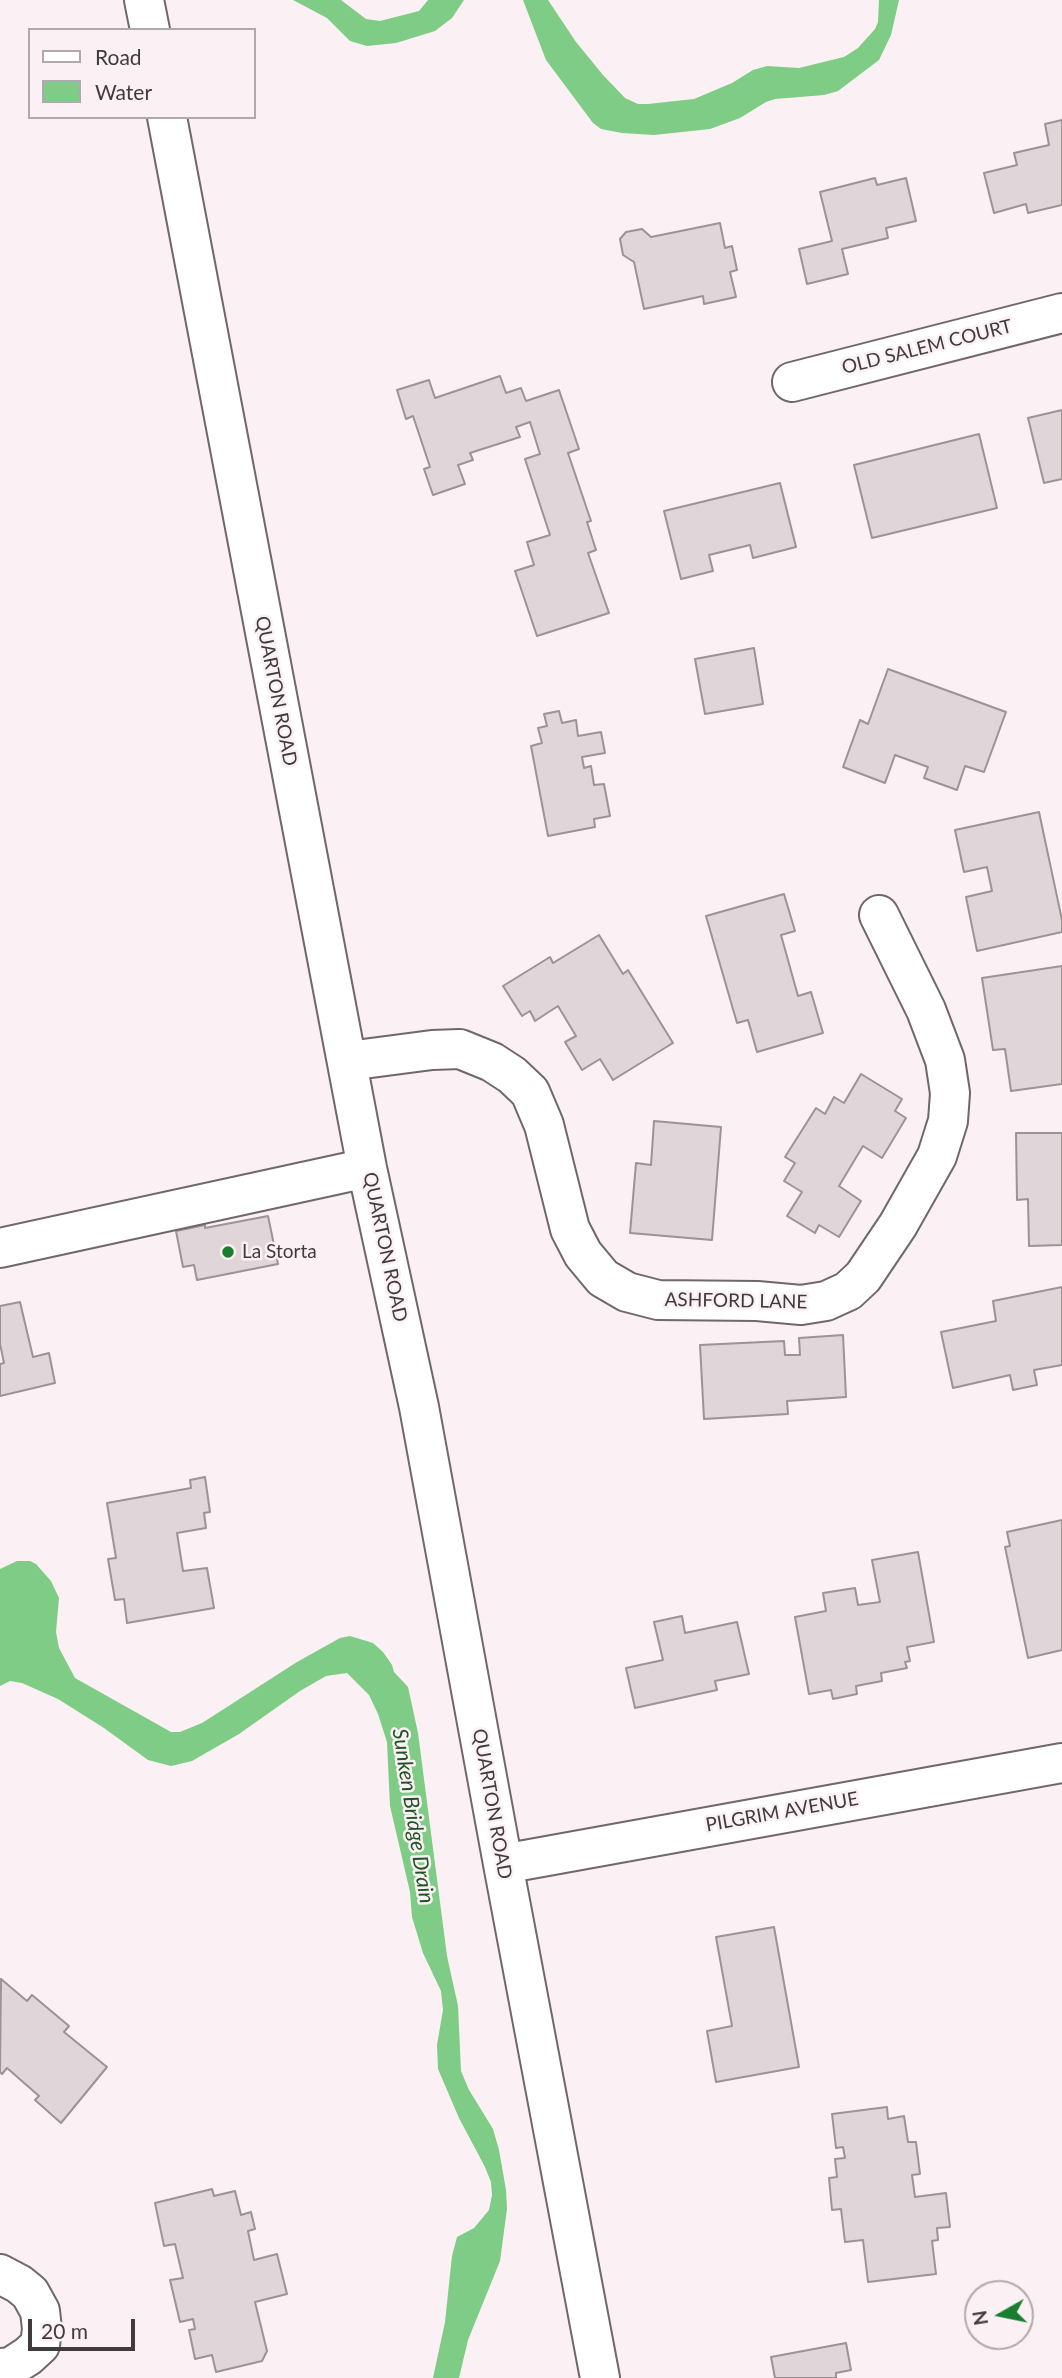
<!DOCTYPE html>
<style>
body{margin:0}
#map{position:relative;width:1062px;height:2378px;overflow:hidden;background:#fbf0f3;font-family:Lato,sans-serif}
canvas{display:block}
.legend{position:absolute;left:28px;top:28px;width:228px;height:91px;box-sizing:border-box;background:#fbf0f3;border:2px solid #b0a8aa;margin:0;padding:9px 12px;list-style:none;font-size:21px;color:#3f3b3c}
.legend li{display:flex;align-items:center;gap:14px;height:35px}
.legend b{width:35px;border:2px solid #b0a8aa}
.north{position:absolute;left:964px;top:2280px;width:70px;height:70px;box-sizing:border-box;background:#fbf0f3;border:2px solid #b0a8aa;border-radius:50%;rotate:261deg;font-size:19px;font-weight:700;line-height:28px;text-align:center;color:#3f3b3c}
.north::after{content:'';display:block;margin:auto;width:24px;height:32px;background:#1a7e30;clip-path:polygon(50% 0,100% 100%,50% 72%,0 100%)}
.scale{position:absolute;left:28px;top:2319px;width:107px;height:32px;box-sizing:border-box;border:4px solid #3f3b3c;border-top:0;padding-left:9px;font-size:21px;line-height:24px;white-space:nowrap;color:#3f3b3c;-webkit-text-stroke:5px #fbf0f3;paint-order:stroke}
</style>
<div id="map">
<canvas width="1062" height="2378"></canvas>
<ul class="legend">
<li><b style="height:9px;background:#fff"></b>Road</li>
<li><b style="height:19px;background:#7ecc85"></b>Water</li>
</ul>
<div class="north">N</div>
<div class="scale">20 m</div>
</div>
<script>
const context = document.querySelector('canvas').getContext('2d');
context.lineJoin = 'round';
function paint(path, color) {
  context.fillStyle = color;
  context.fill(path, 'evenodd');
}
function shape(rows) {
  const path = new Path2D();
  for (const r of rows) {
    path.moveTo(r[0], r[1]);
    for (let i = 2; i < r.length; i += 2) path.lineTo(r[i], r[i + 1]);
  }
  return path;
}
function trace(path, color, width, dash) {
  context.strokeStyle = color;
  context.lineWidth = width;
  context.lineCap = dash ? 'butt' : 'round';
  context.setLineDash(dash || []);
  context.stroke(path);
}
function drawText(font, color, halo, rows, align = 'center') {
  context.font = font + ' Lato,sans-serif';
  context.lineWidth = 5;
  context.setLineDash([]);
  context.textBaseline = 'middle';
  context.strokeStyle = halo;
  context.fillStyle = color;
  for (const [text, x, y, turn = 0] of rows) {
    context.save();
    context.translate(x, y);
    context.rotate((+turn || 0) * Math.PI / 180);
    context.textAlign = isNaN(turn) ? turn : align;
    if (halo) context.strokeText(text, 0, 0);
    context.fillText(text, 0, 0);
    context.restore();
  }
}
const water = shape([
 [293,0,341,0,366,19,380,21,419,11,428,0,464,0,452,18,435,31,396,43,367,46,350,41,327,18],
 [523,0,548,0,576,42,603,75,625,98,638,104,648,104,694,99,732,83,753,70,767,66,799,68,844,57,858,48,875,29,878,22,879,0,899,0,891,35,879,60,838,91,824,95,775,99,766,102,740,118,710,129,654,135,622,133,601,129,593,123,546,60],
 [17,1561,30,1561,36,1564,51,1581,59,1598,56,1632,59,1648,75,1678,171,1732,180,1732,202,1723,297,1662,340,1638,350,1636,373,1643,383,1652,392,1665,394,1672,408,1687,418,1733,447,1956,458,2006,461,2071,469,2090,493,2129,499,2150,506,2190,507,2209,500,2261,468,2340,459,2378,433,2378,445,2322,452,2256,457,2237,474,2228,489,2210,492,2195,491,2182,485,2167,459,2118,438,2069,437,2045,443,2010,441,1991,423,1953,412,1917,410,1892,390,1806,387,1742,378,1714,369,1695,347,1673,326,1676,300,1691,239,1734,192,1761,171,1766,148,1760,104,1728,58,1699,22,1683,10,1681,0,1686,0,1569]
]);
const building = shape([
 [1062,120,1062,205,1028,213,1026,204,994,213,984,173,1017,165,1014,153,1049,145,1045,124,1062,120],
 [875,178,877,185,906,178,916,221,886,228,888,238,842,249,848,274,807,284,799,249,832,241,820,192,875,178],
 [720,223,725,248,732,246,737,270,730,272,736,297,704,304,703,296,644,309,634,262,623,255,620,239,626,232,642,229,651,237,720,223],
 [500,376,506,393,521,388,526,401,559,390,579,449,568,453,591,521,587,522,596,550,588,553,609,613,537,636,515,571,534,565,527,542,550,535,525,459,540,454,530,422,516,427,520,437,470,453,473,460,458,465,465,484,433,495,424,469,430,467,413,416,406,419,397,390,429,380,435,398,500,376],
 [1062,410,1062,479,1044,483,1028,418,1062,410],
 [979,434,997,508,872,538,854,465,979,434],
 [780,483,796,547,753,558,750,545,709,555,713,571,681,579,664,511,780,483],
 [754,648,763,704,705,714,695,659,754,648],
 [888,669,1006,712,984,772,965,766,957,790,924,778,928,767,895,755,885,783,843,767,860,720,868,724,888,669],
 [559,711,562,723,576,720,578,736,601,732,605,753,582,757,584,768,591,766,594,785,604,784,610,816,594,819,595,827,548,836,531,746,542,743,538,728,547,726,544,714,559,711],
 [1039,812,1062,920,1062,932,977,951,966,897,992,891,987,867,964,872,955,830,1039,812],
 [784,894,795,931,781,935,798,996,811,992,823,1033,757,1052,748,1020,737,1023,706,916,784,894],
 [599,935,623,974,628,970,673,1043,613,1080,600,1059,582,1070,565,1042,576,1036,558,1006,535,1021,530,1011,522,1016,503,986,550,957,553,963,599,935],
 [1062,966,1062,1084,1011,1091,1005,1049,993,1050,982,978,1062,966],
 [861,1074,902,1099,895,1111,906,1118,882,1158,863,1146,839,1186,861,1201,839,1237,819,1225,815,1233,787,1216,802,1192,784,1181,795,1163,785,1157,816,1108,825,1114,834,1097,844,1103,861,1074],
 [654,1121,721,1127,712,1240,630,1233,636,1163,651,1165,654,1121],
 [1016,1133,1062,1133,1062,1245,1029,1246,1028,1199,1017,1200,1016,1133],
 [268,1216,278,1264,197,1280,194,1265,183,1267,176,1231,205,1225,205,1228,268,1216],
 [1062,1287,1062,1365,1034,1370,1037,1385,1013,1390,1010,1375,953,1388,941,1332,996,1321,993,1301,1062,1287],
 [20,1302,33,1357,49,1353,55,1383,0,1396,0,1364,4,1363,0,1344,0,1306,20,1302],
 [843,1335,846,1397,787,1401,788,1414,704,1419,700,1345,784,1341,785,1355,800,1355,799,1338,843,1335],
 [205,1477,210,1512,204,1513,206,1528,177,1533,183,1571,207,1568,214,1608,127,1623,124,1599,115,1600,108,1559,116,1558,107,1503,191,1488,190,1480,205,1477],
 [1062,1520,1062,1650,1028,1658,1005,1547,1010,1546,1007,1532,1062,1520],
 [918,1552,934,1642,907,1647,910,1661,905,1662,907,1668,881,1673,882,1681,856,1686,857,1694,833,1699,831,1690,809,1694,795,1617,826,1611,823,1593,855,1588,858,1605,880,1602,872,1560,918,1552],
 [682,1616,685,1633,737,1622,749,1674,715,1681,717,1690,635,1708,626,1668,663,1660,654,1622,682,1616],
 [774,1927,799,2067,716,2082,707,2031,732,2026,716,1937,774,1927],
 [1,1979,27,2001,32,1995,69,2026,64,2032,107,2067,61,2123,35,2100,39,2096,7,2068,2,2074,0,2072,1,1979],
 [887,2107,888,2119,904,2116,908,2142,916,2142,920,2174,912,2175,915,2197,946,2193,950,2227,937,2228,938,2240,932,2241,936,2274,868,2282,863,2240,845,2242,841,2209,832,2210,829,2178,837,2177,835,2159,845,2158,843,2147,836,2148,832,2114,887,2107],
 [212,2189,214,2196,235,2191,241,2215,251,2212,255,2229,248,2231,254,2260,277,2254,287,2294,255,2302,267,2351,262,2361,216,2372,212,2355,195,2359,189,2330,195,2329,193,2319,180,2322,170,2280,183,2278,175,2244,164,2246,155,2203,212,2189],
 [846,2343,851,2370,836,2373,836,2378,775,2378,771,2357,846,2343]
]);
const minor = shape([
 [144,0,150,30],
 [167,117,367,1168,419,1407,503,1864,600,2378],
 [792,382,1062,313],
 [348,1061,432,1050,460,1049,492,1062,512,1075,530,1092,544,1125,570,1229,583,1254,603,1278,627,1292,658,1300,757,1301,801,1305,826,1301,848,1291,863,1277,898,1225,937,1156,948,1121,950,1093,945,1060,926,1010,879,915],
 [0,1248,367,1168],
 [503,1864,1062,1763],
 [0,2274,19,2284,30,2293,40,2311,42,2329,40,2345,28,2356,11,2367,0,2368]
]);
const markers = [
 [228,1252,7,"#1a7e30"]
];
const streetNames = [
 ["OLD SALEM COURT",927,347,-14],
 ["QUARTON ROAD",276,691,79],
 ["QUARTON ROAD",385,1247,78],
 ["ASHFORD LANE",736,1301,1],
 ["QUARTON ROAD",492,1804,80],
 ["PILGRIM AVENUE",782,1812,-10]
];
const poiNames = [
 ["La Storta",242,1252]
];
const waterNames = [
 ["Sunken Bridge Drain",413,1816,81]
];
paint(water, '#7ecc85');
paint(building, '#e0d5d8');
trace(building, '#9c9395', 2);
trace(minor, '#706769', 42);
trace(minor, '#fff', 38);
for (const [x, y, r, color] of markers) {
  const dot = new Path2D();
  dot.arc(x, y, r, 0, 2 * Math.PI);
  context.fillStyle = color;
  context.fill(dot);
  trace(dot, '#fbf0f3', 2.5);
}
drawText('19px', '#3f3b3c', '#fbf0f3', streetNames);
drawText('19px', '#3f3b3c', '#fbf0f3', poiNames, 'left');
drawText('italic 21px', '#1d5325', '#fbf0f3', waterNames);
</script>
